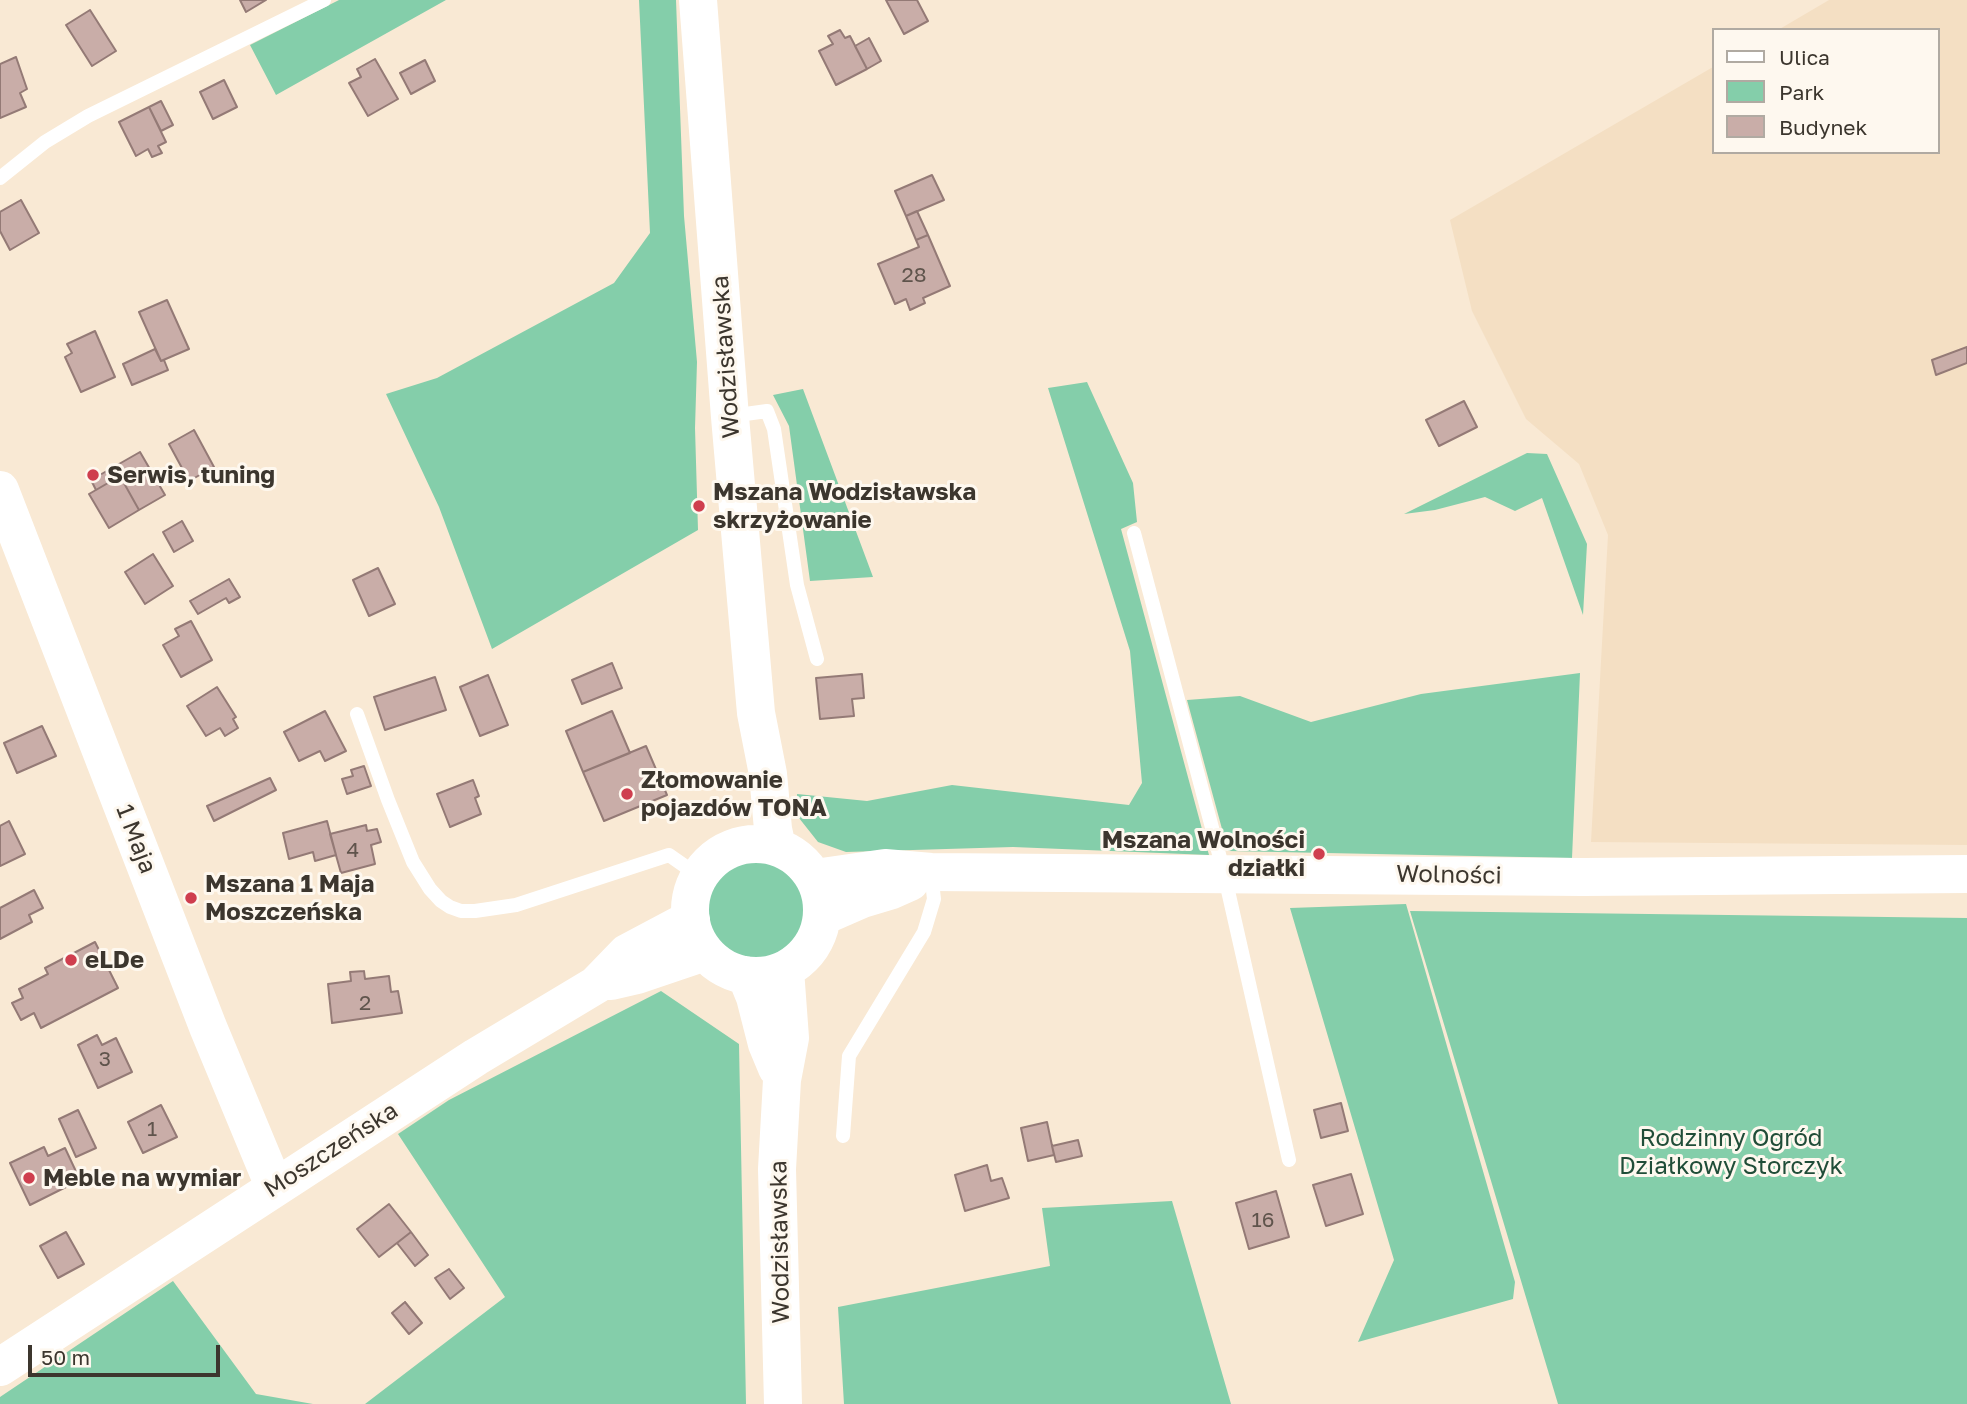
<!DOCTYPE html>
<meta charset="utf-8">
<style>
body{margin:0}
#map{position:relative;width:1967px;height:1404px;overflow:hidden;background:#f9e9d4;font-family:"Golos Text",sans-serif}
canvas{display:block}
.legend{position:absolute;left:1712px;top:28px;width:228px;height:126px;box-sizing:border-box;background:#fef8ef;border:2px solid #b0aaa2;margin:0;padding:9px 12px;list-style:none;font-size:21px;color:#3c362e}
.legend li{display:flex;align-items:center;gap:14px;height:35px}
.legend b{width:35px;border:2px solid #b0aaa2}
.scale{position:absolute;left:28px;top:1345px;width:192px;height:32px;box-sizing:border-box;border:4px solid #3c362e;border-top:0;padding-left:9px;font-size:21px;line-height:24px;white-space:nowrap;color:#3c362e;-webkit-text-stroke:5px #fef8ef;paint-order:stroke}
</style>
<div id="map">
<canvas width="1967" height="1404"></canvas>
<ul class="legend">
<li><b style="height:9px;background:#fff"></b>Ulica</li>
<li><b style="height:19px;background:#84ceaa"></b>Park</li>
<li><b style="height:19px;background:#c9ada8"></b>Budynek</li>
</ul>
<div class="scale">50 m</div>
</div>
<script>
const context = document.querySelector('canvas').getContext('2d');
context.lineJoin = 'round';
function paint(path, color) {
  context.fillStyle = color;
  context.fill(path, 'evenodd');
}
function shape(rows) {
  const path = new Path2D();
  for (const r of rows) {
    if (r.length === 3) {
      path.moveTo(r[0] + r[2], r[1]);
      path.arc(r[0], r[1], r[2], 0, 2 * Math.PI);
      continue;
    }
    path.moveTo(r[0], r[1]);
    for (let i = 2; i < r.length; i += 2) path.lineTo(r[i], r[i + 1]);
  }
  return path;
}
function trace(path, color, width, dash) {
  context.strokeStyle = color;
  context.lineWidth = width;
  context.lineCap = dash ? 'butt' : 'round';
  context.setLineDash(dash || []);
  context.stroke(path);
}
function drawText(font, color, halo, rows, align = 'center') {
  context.font = font + ' "Golos Text",sans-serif';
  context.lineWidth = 6;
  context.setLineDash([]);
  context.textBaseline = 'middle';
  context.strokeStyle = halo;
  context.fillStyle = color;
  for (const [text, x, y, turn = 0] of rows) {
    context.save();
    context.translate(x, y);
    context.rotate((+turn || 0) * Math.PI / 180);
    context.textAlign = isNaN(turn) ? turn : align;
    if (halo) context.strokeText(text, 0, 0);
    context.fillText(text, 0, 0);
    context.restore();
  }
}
const built = shape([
 [1829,0,1967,0,1967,845,1591,842,1608,535,1579,464,1526,419,1472,311,1450,220,1713,67,1713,152,1937,152,1937,30,1778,30]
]);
const green = shape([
 [339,0,446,0,276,95,250,45],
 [639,0,676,0,684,216,697,362,695,428,698,530,492,649,439,507,386,394,437,378,614,283,650,233],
 [1087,382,1133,483,1137,522,1121,529,1209,855,1013,847,846,852,818,842,799,818,797,794,867,801,952,785,1129,805,1142,783,1130,651,1048,388],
 [803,389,873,577,810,581,789,426,773,395],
 [1527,453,1547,454,1587,544,1583,615,1542,498,1515,511,1485,497,1435,510,1404,514],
 [1580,673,1572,858,1228,851,1187,700,1240,696,1311,722,1421,694],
 [756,911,49],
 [1406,904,1515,1282,1513,1299,1358,1342,1394,1260,1290,908],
 [1410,911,1967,918,1967,1404,1558,1404],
 [661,991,739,1044,746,1404,365,1404,505,1297,398,1134,449,1100],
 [1172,1201,1231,1404,844,1404,838,1307,1050,1266,1042,1208],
 [173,1281,256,1394,313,1404,0,1404,0,1397]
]);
const building = shape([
 [240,0,266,0,246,12,240,0],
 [886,0,917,0,928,21,904,34,886,0],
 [90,10,116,51,92,66,66,25,90,10],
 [840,30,845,38,850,36,867,69,836,85,819,51,833,44,828,36,840,30],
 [869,38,881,61,867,69,855,46,869,38],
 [16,57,27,89,20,93,26,107,0,118,0,64,16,57],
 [375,59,398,99,368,116,349,83,361,77,357,69,375,59],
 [425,60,435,81,411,94,400,73,425,60],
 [224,80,237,107,213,119,200,92,224,80],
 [161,101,173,125,161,131,149,107,161,101],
 [149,107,166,142,158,146,162,153,152,157,148,149,136,156,119,122,149,107],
 [932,175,944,200,906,216,895,191,932,175],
 [21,200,39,233,10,250,0,231,0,212,21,200],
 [917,211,928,235,916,240,906,216,917,211],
 [928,235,950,286,923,298,925,303,910,310,906,299,895,304,878,264,919,247,916,240,928,235],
 [167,300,189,349,161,361,139,312,167,300],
 [95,331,115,377,81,392,65,357,72,353,67,344,95,331],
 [1967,347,1967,363,1936,375,1932,360,1967,347],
 [155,349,161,361,164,360,168,370,132,385,123,364,155,349],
 [1464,401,1477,427,1439,446,1426,420,1464,401],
 [194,430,214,467,189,481,169,444,194,430],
 [140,452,165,495,139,510,120,476,96,490,91,480,140,452],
 [120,476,139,510,109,528,89,494,120,476],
 [182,521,193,541,174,552,163,532,182,521],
 [153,554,173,586,145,604,125,572,153,554],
 [378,568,395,604,369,616,353,580,378,568],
 [229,579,240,597,229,603,226,598,198,614,190,601,229,579],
 [191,621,212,660,181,677,163,645,179,636,175,629,191,621],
 [612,663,622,688,582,704,572,680,612,663],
 [862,674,864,698,852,699,854,716,820,719,816,678,862,674],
 [488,675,508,725,480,736,460,687,488,675],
 [435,677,446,710,385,730,374,697,435,677],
 [217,687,236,717,233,719,238,728,225,736,220,728,206,736,187,706,217,687],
 [325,711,346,751,325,761,320,751,299,761,284,732,325,711],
 [612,711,630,753,583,772,566,731,612,711],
 [42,726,56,756,17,773,4,743,42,726],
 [646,746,667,795,604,821,583,772,646,746],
 [364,766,371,786,347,794,342,779,353,776,351,770,364,766],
 [270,778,276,790,214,821,207,806,270,778],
 [473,780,479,796,475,798,481,814,450,827,437,794,473,780],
 [9,821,25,854,0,866,0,826,9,821],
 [327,821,336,855,315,861,313,852,289,859,283,833,327,821],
 [366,825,367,831,377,829,381,842,371,845,375,864,341,873,330,834,366,825],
 [34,890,43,908,29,915,32,922,0,939,0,908,34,890],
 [95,942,118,988,41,1028,34,1013,21,1020,12,1003,23,998,19,989,48,974,45,968,95,942],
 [364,971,365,979,389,976,391,992,398,991,402,1013,332,1023,328,984,351,981,350,972,364,971],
 [97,1035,102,1045,116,1038,132,1072,98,1088,78,1045,97,1035],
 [1341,1103,1348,1131,1321,1138,1314,1110,1341,1103],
 [161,1105,177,1137,143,1153,128,1122,161,1105],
 [78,1110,96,1148,76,1157,59,1119,78,1110],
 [1047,1122,1054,1155,1028,1161,1021,1128,1047,1122],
 [1078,1140,1082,1156,1056,1162,1052,1146,1078,1140],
 [44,1147,48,1156,65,1148,80,1180,30,1205,10,1163,44,1147],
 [987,1165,991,1181,1002,1178,1009,1198,965,1211,955,1175,987,1165],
 [1351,1174,1363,1214,1326,1226,1313,1185,1351,1174],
 [1276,1191,1289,1237,1249,1249,1236,1203,1276,1191],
 [389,1204,411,1232,379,1257,357,1229,389,1204],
 [66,1232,84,1264,58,1278,40,1246,66,1232],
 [411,1232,428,1255,415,1266,397,1243,411,1232],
 [449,1269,464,1288,450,1299,435,1278,449,1269],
 [405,1302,422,1323,409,1334,392,1313,405,1302]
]);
const lane = shape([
 [0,178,45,142,88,116,324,0],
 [731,416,767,411,774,429,797,585,817,659],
 [1134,533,1224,873,1289,1160],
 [357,714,388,800,413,862,430,889,441,901,450,907,461,911,475,911,516,905,669,855,699,876],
 [843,1136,849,1056,924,932,934,899,931,873]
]);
const secondary = shape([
 [698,0,730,417,756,713,768,774,773,829,777,847],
 [0,490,208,1027,274,1186],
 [756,910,66],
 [815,878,885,868,931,872,1583,877,1967,874],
 [823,916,862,899,892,890,910,882],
 [746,975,755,997,767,1044,777,1068],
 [611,981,637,975,705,952],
 [0,1367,476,1057,596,985,627,953,691,919],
 [783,1404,777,1169,782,1080,790,1038,785,970]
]);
const markers = [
 [93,475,7,"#cf3e4e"],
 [699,506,7,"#cf3e4e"],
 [627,794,7,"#cf3e4e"],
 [1319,854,7,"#cf3e4e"],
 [191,898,7,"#cf3e4e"],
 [71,960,7,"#cf3e4e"],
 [29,1178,7,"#cf3e4e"]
];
const numberNames = [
 ["28",914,275],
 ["4",353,850],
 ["2",365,1003],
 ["3",105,1059],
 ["1",152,1129],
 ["16",1263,1220]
];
const streetNames = [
 ["Wodzisławska",726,357,-94],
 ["1 Maja",136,839,69],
 ["Wolności",1449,875,1],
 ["Moszczeńska",331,1150,-33],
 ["Wodzisławska",780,1242,-91]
];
const poiNames = [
 ["Serwis, tuning",107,475],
 ["Mszana Wodzisławska",713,492],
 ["skrzyżowanie",713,520],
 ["Złomowanie",641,780],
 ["pojazdów TONA",641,808],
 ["Mszana Wolności",1305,840,"right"],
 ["działki",1305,868,"right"],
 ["Mszana 1 Maja",205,884],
 ["Moszczeńska",205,912],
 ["eLDe",85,960],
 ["Meble na wymiar",43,1178]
];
const parkNames = [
 ["Rodzinny Ogród",1731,1138],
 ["Działkowy Storczyk",1731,1166]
];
paint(built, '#f4dfc3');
paint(green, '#84ceaa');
paint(building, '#c9ada8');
trace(building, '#947a76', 2);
trace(lane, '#fff', 14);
trace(secondary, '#fff', 38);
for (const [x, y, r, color] of markers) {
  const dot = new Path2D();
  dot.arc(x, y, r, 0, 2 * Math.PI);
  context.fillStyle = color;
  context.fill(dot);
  trace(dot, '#fef8ef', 2.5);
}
drawText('21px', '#5f544c', null, numberNames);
drawText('24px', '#3c362e', '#fef8ef', streetNames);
drawText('bold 24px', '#3c362e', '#fef8ef', poiNames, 'left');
drawText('24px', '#204d38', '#fef8ef', parkNames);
</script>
